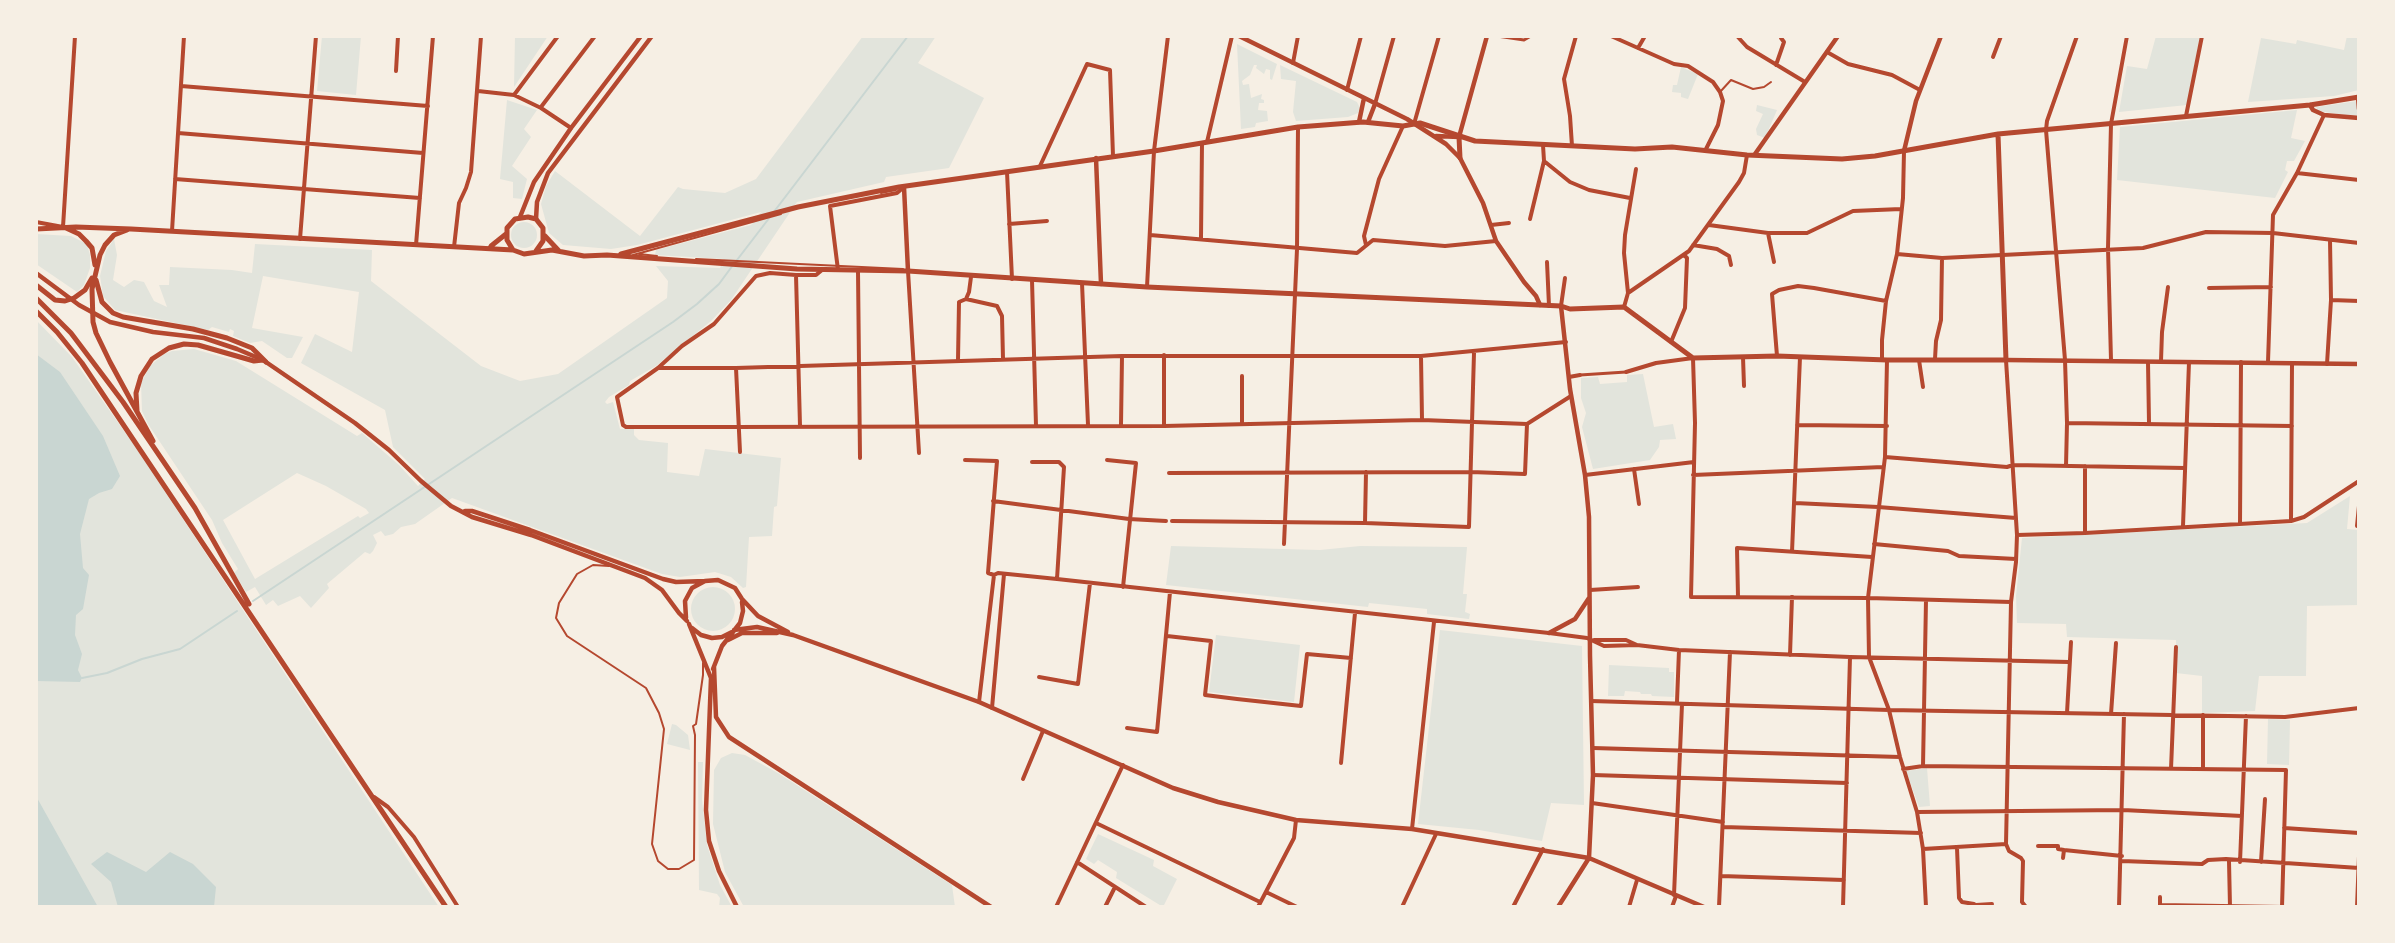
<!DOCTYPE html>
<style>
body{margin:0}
#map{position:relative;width:2395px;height:943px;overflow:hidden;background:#f6efe4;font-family:Figtree,sans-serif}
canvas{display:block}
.frame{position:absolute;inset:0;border:38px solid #f6efe4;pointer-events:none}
</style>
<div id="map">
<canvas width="2395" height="943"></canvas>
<div class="frame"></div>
</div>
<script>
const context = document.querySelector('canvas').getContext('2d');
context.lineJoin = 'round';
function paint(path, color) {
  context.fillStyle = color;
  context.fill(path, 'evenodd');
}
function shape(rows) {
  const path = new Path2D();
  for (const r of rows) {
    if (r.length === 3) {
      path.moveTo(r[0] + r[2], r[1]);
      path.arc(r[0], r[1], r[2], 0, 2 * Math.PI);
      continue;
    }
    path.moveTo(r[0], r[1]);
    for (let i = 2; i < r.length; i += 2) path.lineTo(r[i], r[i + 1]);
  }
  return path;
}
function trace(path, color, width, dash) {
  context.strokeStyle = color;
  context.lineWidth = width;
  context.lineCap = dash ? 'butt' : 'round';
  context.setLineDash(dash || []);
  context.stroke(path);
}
const green = shape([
 [322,36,361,36,356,95,317,91],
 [515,36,548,36,514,87],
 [863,36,936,36,918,63,984,98,949,168,886,177,884,182,797,202,731,300,711,321,656,366,630,381,629,385,609,397,605,402,607,404,613,402,620,429,634,429,634,435,639,440,668,443,667,472,699,476,705,449,781,458,777,506,774,507,772,536,749,537,746,587,743,588,731,577,715,572,680,577,662,574,452,498,415,524,401,527,393,534,385,536,381,531,373,535,377,543,373,551,370,554,365,552,327,584,329,588,311,608,300,596,278,606,273,600,266,605,255,587,246,592,234,573,238,569,222,543,212,520,148,424,142,411,141,383,150,366,164,354,172,351,194,349,236,361,357,436,362,433,399,465,418,486,425,479,393,447,385,410,301,363,315,334,352,352,359,292,263,276,252,328,303,337,292,358,287,358,262,341,250,343,233,336,234,331,230,329,229,332,212,327,208,330,115,310,103,296,100,276,106,251,114,239,117,255,113,280,124,287,134,280,144,282,154,301,167,307,159,285,169,285,170,267,232,270,252,273,255,244,372,250,371,281,481,366,520,381,558,374,667,298,668,281,656,266,720,268,724,259,655,255,656,250,751,225,761,212,637,245,611,249,563,245,549,233,541,204,546,186,555,171,640,236,678,187,683,189,725,193,756,179],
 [297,473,326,486,366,509,369,513,360,518,358,516,255,579,223,520],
 [2156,36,2200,36,2187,105,2119,112,2127,66,2147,69],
 [2347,36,2359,36,2359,90,2334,96,2248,102,2261,38,2296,44,2297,40,2344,50],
 [1237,44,1277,64,1272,80,1270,79,1270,70,1266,69,1264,74,1256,68,1257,65,1254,65,1250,75,1242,81,1243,85,1249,84,1251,98,1262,94,1261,99,1264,100,1264,103,1259,103,1258,110,1267,111,1268,121,1256,123,1255,127,1241,129],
 [1280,65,1357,102,1360,108,1358,113,1348,117,1296,121,1293,112,1296,81,1281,79],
 [1681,67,1698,74,1688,99,1681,97,1681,93,1672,92,1673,85,1677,85],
 [507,100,537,110,524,129,531,137,512,166,527,179,522,199,513,198,513,182,500,179],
 [2357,101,2358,117,2318,111,2316,107],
 [1757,105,1777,110,1765,138,1757,135,1756,129,1763,114,1756,111],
 [2297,110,2291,138,2305,141,2294,161,2287,161,2285,170,2288,172,2275,198,2117,180,2120,127],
 [524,235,13],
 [36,234,71,236,87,244,90,255,90,268,84,285,77,292,36,264],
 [36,320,72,357,136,448,439,907,36,907],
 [1643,374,1654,427,1673,424,1676,439,1660,440,1659,447,1650,460,1593,469,1582,427,1586,413,1581,398,1581,378,1598,377,1600,384,1627,382,1627,375],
 [2350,496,2347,529,2359,530,2359,605,2307,606,2306,676,2259,676,2255,711,2202,713,2202,676,2176,673,2176,640,2067,637,2066,624,2017,623,2016,596,2022,538,2307,523],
 [1171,546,1320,550,1360,546,1467,547,1463,594,1467,594,1465,612,1470,614,1469,619,1427,614,1427,609,1369,603,1368,607,1166,585],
 [713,609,22],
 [1440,630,1582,646,1584,805,1551,803,1542,841,1479,830,1418,824],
 [1216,635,1300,645,1294,702,1209,692],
 [1609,665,1669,668,1669,672,1674,672,1674,697,1652,696,1651,694,1641,694,1640,692,1625,691,1624,696,1608,696],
 [2268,719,2290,720,2289,765,2267,764],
 [672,724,676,725,688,735,690,750,667,744],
 [732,753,745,755,778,773,952,885,955,907,744,907,725,872,713,824,714,770,721,758],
 [698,762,703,762,702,800,707,845,720,885,732,907,719,907,720,898,717,894,699,890],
 [1927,768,1930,806,1919,807,1906,771],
 [1098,834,1154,860,1153,866,1177,879,1163,907,1116,878,1117,872,1098,860,1094,864,1086,859]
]);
const water = shape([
 [36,354,60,372,103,436,120,476,112,489,99,493,89,499,80,534,83,568,89,575,83,609,76,615,75,635,82,654,78,670,82,678,80,682,36,681],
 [36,796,98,907,36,907],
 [107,852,146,872,170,852,193,864,216,887,214,907,118,907,111,882,91,864]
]);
const stream = shape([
 [773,213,908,36],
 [737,260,770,217],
 [253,601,673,322,697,304,719,284,733,265],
 [82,678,107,673,142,659,180,649,237,611]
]);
const service = shape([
 [1720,92,1731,80,1753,89,1764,87,1771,82],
 [881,193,896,190],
 [639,254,657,256],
 [633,255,781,214],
 [696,259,903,269],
 [609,566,593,565,577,574,559,603,556,618,567,636,646,688,659,713,664,729,652,844,658,861,668,869,679,869,694,860,695,735,693,726,696,724,703,675,703,663]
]);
const pedestrian = shape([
 [1497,36,1524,40,1531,36],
 [1580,375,1626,372]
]);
const minor = shape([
 [1611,36,1674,64,1688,66,1713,82,1720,92,1723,101,1718,125,1706,149],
 [1737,36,1747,47,1805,82],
 [1638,48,1645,36],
 [1827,52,1848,64,1892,75,1920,90],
 [1993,57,2001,36],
 [1293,63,1298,36],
 [1776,65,1784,42,1781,38],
 [396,71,398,36],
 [181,86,428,106],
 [1347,90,1361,36],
 [478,91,514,95,541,108,571,128],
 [514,95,558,36],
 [1375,104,1394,36],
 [541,107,595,36],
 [2186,116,2202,36],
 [1414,124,1439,36],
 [178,133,423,153],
 [1207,142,1232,36],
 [1543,145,1544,161,1570,182,1589,190,1630,198],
 [1572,146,1570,116,1564,79,1576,36],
 [1040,166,1087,64,1110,70,1113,156],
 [1007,172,1012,279],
 [2297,173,2359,180],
 [175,179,420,198],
 [1530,219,1544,161],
 [36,222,63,227,75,36],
 [1009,224,1047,221],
 [1491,225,1509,223],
 [1709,225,1768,233,1807,233,1853,211,1901,209],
 [172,231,184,36],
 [1768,233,1774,262],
 [1150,235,1357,253,1373,240,1445,246,1496,241],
 [1201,238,1202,143],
 [300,239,316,36],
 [416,245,433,36],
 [1366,245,1364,236,1379,179,1403,126],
 [1693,245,1717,249,1729,256,1731,265],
 [454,247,459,203,466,188,471,172,481,36],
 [1897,254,1942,258,2143,248,2206,232,2273,233,2359,243],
 [1547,262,1549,306],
 [838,270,830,206,897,193,904,187],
 [858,271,860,458],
 [908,271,919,453],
 [796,275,770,273,756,276,714,324,682,346,658,368,617,397,623,425,626,427,733,427,1164,426,1422,420,1527,424,1571,396],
 [1032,280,1036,426],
 [1082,283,1088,425],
 [1147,287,1154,151,1168,36],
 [2209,288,2271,287],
 [1628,293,1689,251,1739,182,1744,173,1747,155],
 [966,299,997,306,1002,316,1003,359],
 [2331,300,2359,301],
 [1561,306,1565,278],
 [1624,307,1628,293,1624,253,1625,235,1636,169],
 [1671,342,1685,308,1687,258,1684,255],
 [1421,356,1422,420],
 [1777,356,1772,294,1779,290,1798,286,1814,288,1886,301],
 [1743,357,1744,386],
 [1935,359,1936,341,1941,320,1942,258],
 [958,360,959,302,966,299,969,292,971,277],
 [1882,360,1882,340,1886,301,1897,254,1903,198,1904,151],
 [1887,360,1885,457,1868,598,1869,657,1889,710,1900,757,1917,812,1923,849,1926,907],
 [1919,360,1923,387],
 [2111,360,2108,248,2111,124,2127,36],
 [2161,361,2162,332,2168,287],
 [2148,362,2149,423],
 [2268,362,2273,215,2297,173,2324,115],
 [2327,364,2331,300,2330,240],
 [658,368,736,368,1122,356,1421,356,1566,342],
 [736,368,740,452],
 [1626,372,1656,363,1693,358,1695,423,1691,597,1868,598,2011,602],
 [1242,376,1242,424],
 [1569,377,1580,375],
 [2067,423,2292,426],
 [1121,425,1122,356],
 [1797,425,1887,426],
 [800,426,796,275,816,275,822,270],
 [1164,426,1164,355],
 [1885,457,2007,467,2013,465,2185,468],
 [965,460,997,461,988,573,994,575,998,573,1057,579,1549,633,1587,638,1604,646,1637,645,1679,650,1850,657,2069,662],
 [1107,460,1136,463,1123,587],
 [1032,462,1059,462,1064,467,1057,579],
 [2066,466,2067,423,2065,360,2046,130,2047,121,2077,36],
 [1634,469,1639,504],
 [1169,473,1471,472,1525,474,1527,424],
 [1585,475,1694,462],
 [1693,475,1883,467],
 [993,501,1129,519,1166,521],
 [1795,503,1878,507,2016,518],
 [1172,521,1365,523,1469,527,1474,353],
 [2291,521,2292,363],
 [1365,523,1366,472],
 [2240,524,2241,362],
 [2183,526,2189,362],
 [2357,526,2359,506],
 [2085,533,2085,466],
 [2017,535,2085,533,2291,521,2304,517,2359,481],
 [1284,544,1297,249,1298,127],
 [1874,544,1948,551,1959,556,2016,559],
 [1792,552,1800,357],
 [1590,590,1638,587],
 [1738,597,1737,548,1872,557],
 [1167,636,1211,641,1205,695,1237,699,1301,706,1307,654,1351,658],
 [1594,640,1626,640,1637,645],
 [1790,655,1792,597],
 [1039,677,1078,684,1090,583],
 [1591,701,1889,710,2285,717,2359,708],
 [979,702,994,575],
 [1677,702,1679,650],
 [992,708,1004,574],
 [2067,713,2071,642],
 [2111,714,2116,643],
 [1127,728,1157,732,1170,592],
 [1593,748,1900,757],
 [1341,763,1355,613],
 [1923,766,1926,600],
 [2203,768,2203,715],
 [1903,769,1923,766,2286,770,2282,907],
 [2171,769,2176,647],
 [1593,775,1847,783],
 [1023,779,1043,731],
 [374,797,388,807,414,837,458,907],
 [1592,803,1723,822],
 [1917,812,2123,810,2242,816],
 [1096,823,1260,902],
 [1723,827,1921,833],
 [2284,828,2359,833],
 [1412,829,1434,622],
 [2006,844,2011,602,2016,562,2017,535,2006,360],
 [2006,844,2009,851,2021,858,2023,861,2022,902,2026,907],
 [2038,846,2058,846,2058,849,2064,850],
 [1957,848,1959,898,1962,902,1974,904,1977,907],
 [1923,849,2006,844],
 [2063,858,2064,850,2122,856],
 [2122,861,2202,864,2208,860,2226,859,2359,868],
 [2229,861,2230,907],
 [1077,862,1146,907],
 [2240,862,2246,716],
 [2261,862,2265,799],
 [1721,876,1844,880],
 [1266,892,1297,907],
 [1674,895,1682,704],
 [2160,897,2160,906],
 [1976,905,1992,904],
 [2160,905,2284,907],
 [1056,907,1123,765],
 [1105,907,1115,887],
 [1258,907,1294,838,1296,820],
 [1402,907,1436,834],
 [1513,907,1543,849],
 [1629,907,1637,880],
 [1672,907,1676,896],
 [1719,907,1730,652],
 [1843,907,1850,657],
 [2119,907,2124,714],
 [2357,907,2359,856]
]);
const tertiary = shape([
 [1239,36,1407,119,1446,144,1460,158,1483,203,1496,241,1524,282,1536,296,1540,305],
 [2358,97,2359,109],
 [2310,105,2313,110,2324,115,2359,118],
 [1359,122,1364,98],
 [1368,122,1375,104],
 [1436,136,1459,137,1487,36],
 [1904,151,1916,101,1941,36],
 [1755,154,1838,36],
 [1096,158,1101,284],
 [904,187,908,271],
 [520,217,534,182,571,128,641,36],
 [536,219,537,202,548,173,652,36],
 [36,273,79,305,110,322,153,332,204,338,237,349,263,360,355,423,389,450,421,481,451,506,472,517,531,535,645,578,662,590,679,613,687,621],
 [2006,360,2359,364],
 [465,511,472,511,530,530,663,579,676,582,705,581],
 [686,618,685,601,692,588,705,581,718,580,735,588,742,599,758,616,788,632],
 [689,624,711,678,706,810,709,841,719,871,737,907],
 [692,628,701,635,712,638,722,637,732,632],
 [734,630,757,627,793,635,979,702,1173,788,1218,802,1296,820,1412,829,1589,858,1704,907],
 [1549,633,1575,619,1589,598],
 [728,640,742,633,777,633],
 [714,667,716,717,729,737,991,907],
 [713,669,722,646,740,623,743,611,742,602],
 [1558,907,1589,858,1593,775,1590,656,1589,517,1585,475,1570,389,1561,306]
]);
const secondary = shape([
 [1459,137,1460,158],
 [66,228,79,234,86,241,92,248,95,265],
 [36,229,76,227,131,229,513,250],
 [127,230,114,235,105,245,100,255,92,289,93,322,96,333,110,362,153,441],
 [545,236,559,251],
 [491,246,506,234],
 [536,251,543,241,543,228,536,219,528,217,515,219,507,228,507,240,513,250,524,254,552,250,584,256,607,255,797,269,908,271,1147,287,1561,306,1570,309,1624,307,1693,358,1777,356,1887,360,2006,360,1998,134],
 [621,254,798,207,899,187,1154,151,1298,127,1363,122,1403,126,1420,123,1475,141,1635,149,1672,147,1747,155,1842,159,1875,156,1998,134,2310,105,2359,97],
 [96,280,102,302,113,313,123,317,193,329,227,338,252,348,266,362],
 [36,285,55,300,65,301,74,298,85,290,92,278],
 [36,298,71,333,123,402,195,508,249,604],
 [36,311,57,332,82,363,446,907],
 [137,411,136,393,141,376,152,359,169,348,184,344,198,345,254,361,263,360]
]);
paint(green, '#e2e4dc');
paint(water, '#c9d6d2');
trace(stream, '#c9d6d2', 2);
trace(service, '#b5482f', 2);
trace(pedestrian, '#b5482f', 3);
trace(minor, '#b5482f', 4);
trace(tertiary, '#b5482f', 4.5);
trace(secondary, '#b5482f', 5);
</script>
